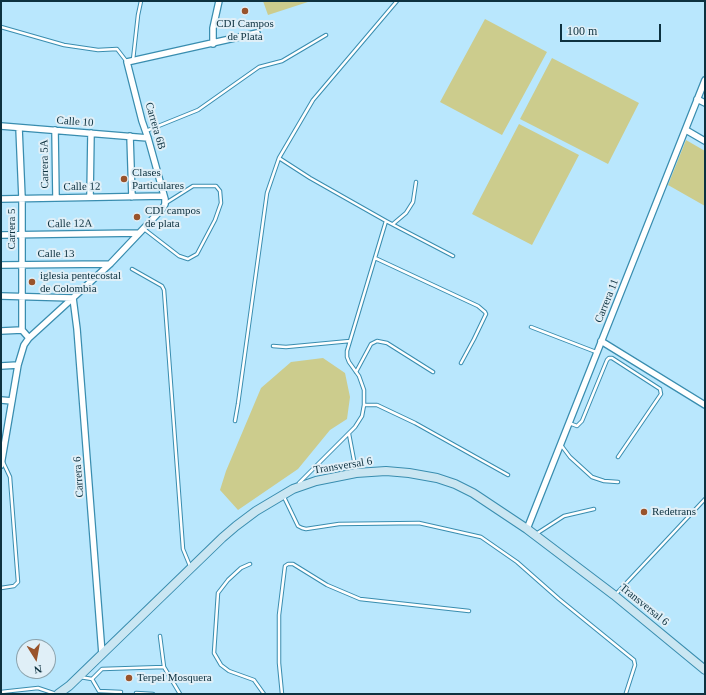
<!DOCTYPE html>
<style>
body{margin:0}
#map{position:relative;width:706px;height:695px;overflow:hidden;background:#b9e7fd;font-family:"Times New Roman",serif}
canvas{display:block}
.frame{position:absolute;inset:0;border:2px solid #0d313f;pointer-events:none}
.north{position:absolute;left:16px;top:639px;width:40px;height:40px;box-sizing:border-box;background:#e0eff7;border:1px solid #8ca3ad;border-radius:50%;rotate:169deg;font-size:11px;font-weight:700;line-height:16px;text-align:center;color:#0d313f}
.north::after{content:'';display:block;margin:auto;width:14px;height:18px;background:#99532b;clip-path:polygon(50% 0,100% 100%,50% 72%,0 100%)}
.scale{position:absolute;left:560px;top:24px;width:101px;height:18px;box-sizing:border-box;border:2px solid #0d313f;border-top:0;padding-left:5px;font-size:12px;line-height:14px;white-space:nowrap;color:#0d313f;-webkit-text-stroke:3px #e0eff7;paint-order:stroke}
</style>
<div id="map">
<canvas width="706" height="695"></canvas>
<div class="frame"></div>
<div class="north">N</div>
<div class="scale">100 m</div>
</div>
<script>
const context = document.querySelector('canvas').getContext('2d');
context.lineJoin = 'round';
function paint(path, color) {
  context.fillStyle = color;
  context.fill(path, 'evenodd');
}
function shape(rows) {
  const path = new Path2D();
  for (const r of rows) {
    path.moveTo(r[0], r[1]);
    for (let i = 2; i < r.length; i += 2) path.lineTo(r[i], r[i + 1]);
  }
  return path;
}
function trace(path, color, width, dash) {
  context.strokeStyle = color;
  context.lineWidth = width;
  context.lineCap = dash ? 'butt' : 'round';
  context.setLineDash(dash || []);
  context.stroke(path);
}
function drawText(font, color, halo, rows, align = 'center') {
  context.font = font + ' "Times New Roman",serif';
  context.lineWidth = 4;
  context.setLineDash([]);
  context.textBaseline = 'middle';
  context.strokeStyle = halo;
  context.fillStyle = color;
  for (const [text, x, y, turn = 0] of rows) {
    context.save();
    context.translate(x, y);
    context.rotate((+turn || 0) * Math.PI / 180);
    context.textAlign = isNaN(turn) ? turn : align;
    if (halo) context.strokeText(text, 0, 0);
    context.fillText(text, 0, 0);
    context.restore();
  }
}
const green = shape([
 [263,1,311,1,268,15],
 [485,19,547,52,502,135,440,102],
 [552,58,639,103,608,164,520,119],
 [519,124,579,155,532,245,472,214],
 [686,140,705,151,705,206,668,185],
 [323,358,345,373,350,397,347,419,330,430,298,469,238,510,220,490,226,471,261,388,291,362]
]);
const lane = shape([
 [1,27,64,45,98,50,117,49,127,62],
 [133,60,138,15,141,1],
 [146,131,198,110,259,67,282,61,326,35],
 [279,158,310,178,386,221,347,351,347,357,349,362,359,376,364,390,364,405,362,416,355,427,299,483],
 [386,221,453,256],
 [393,224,406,213,413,202,416,182],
 [144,229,179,256,188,259,197,254,215,220,221,203,220,191,216,186,193,186,166,203],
 [375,258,478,306,485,312,486,314,474,339,461,363],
 [132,269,162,286,164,290,183,549,190,566],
 [531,327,596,352],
 [273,346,286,347,350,341],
 [356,372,371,344,377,341,387,343,433,372],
 [364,405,377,405,415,423,508,475],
 [235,421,238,404,267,193,279,158,313,100,397,1],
 [569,423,577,426,582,421,607,360,609,358,612,358,660,389,661,394,618,457],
 [349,434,356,471],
 [561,445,570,457,592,477,604,481,618,482],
 [284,497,298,526,302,528,306,529,339,524,419,523,481,537,517,562,559,599,634,660,635,665,626,693],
 [536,534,564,516,594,509],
 [250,564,241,568,228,580,218,593,214,653,221,665,229,671,254,680,264,694],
 [1,588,14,586,18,582,10,477,3,462],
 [616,594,705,499],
 [160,636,164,667],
 [80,677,92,679,102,669,164,667,180,694],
 [92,679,99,691,121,692],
 [1,692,38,688,56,694],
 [136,693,153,694],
 [282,694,279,663,279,615,285,566,288,564,293,564,327,585,360,599,469,611]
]);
const street = shape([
 [213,44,213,28,219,1],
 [697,99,705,103],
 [1,126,148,138],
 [19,128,22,198,22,330],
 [55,130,56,198],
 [686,130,705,141],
 [130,136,132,197],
 [90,197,91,133],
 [1,199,164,196],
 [1,235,139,233],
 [1,265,110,264],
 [1,296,73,298],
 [73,298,77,329,102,654],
 [1,331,22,330,29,338],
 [601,341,705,405],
 [1,366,18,365],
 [1,400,12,401],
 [1,465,18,365,24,345,29,338,110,264,163,208,165,204,165,199,148,138,142,121,127,62,257,33],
 [527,529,705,80]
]);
const secondary = shape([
 [58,694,69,686,222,538,236,526,256,511,293,489,316,481,356,473,386,471,409,473,437,478,455,484,473,493,527,529,614,595,705,670]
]);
const markers = [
 [245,11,4,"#99532b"],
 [124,179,4,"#99532b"],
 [137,217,4,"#99532b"],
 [32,282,4,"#99532b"],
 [644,512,4,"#99532b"],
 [129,678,4,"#99532b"]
];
const poiNames = [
 ["CDI Campos",245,24,"center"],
 ["de Plata",245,37,"center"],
 ["Clases",132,173],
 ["Particulares",132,186],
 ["CDI campos",145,211],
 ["de plata",145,224],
 ["iglesia pentecostal",40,276],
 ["de Colombia",40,289],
 ["Redetrans",652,512],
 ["Terpel Mosquera",137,678]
];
const streetNames = [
 ["Calle 10",75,122,4],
 ["Carrera 6B",155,126,74],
 ["Carrera 5A",45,164,-91],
 ["Calle 12",82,187,-1],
 ["Calle 12A",70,224,-1],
 ["Carrera 5",12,229,-90],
 ["Calle 13",56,254],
 ["Carrera 11",607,301,-68],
 ["Transversal 6",343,466,-9],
 ["Carrera 6",79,477,-94],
 ["Transversal 6",644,605,39]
];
paint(green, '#cccc8d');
trace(lane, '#398daf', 4.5);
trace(street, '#398daf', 8);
trace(secondary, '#398daf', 10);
trace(lane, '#fff', 2.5);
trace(street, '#fff', 5.5);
trace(secondary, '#cae6f2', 8);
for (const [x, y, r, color] of markers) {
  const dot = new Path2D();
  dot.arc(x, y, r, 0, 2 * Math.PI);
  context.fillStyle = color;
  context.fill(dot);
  trace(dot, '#e0eff7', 1.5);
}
drawText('11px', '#0d313f', '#e0eff7', poiNames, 'left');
drawText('11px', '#0d313f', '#e0eff7', streetNames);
</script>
